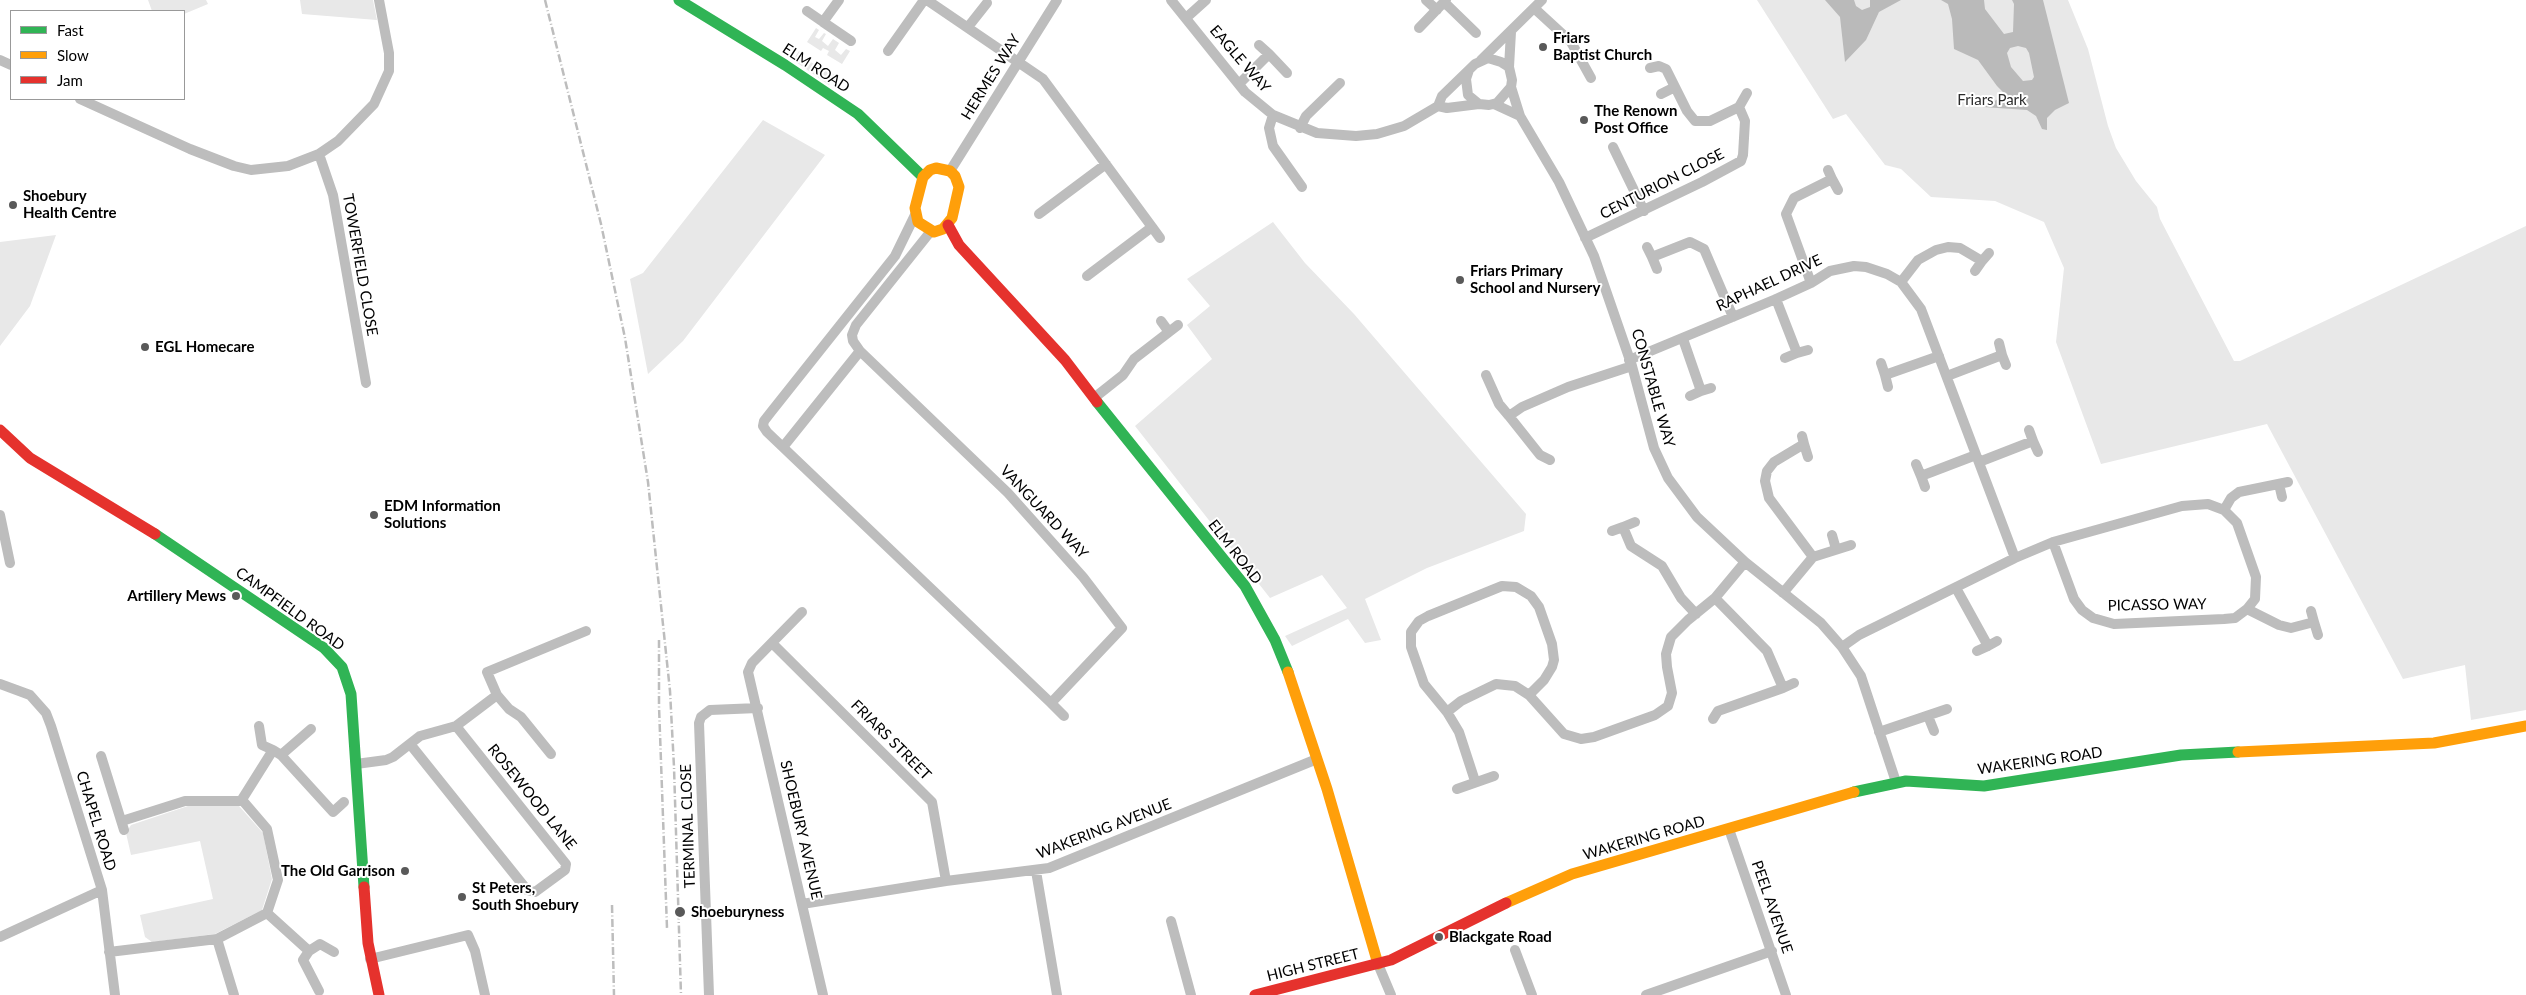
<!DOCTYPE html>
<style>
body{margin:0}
#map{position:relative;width:2526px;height:995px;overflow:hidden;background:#fff;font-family:Lato,sans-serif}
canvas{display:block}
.legend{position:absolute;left:10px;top:10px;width:175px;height:90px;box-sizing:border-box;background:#fff;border:1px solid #999;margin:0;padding:6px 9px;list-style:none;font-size:15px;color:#000}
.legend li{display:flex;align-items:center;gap:10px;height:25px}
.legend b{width:25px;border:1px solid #999}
</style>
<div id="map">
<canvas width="2526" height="995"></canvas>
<ul class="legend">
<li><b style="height:6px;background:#30b455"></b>Fast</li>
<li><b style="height:6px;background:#ff9f0a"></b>Slow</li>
<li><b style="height:6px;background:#e5322d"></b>Jam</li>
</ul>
</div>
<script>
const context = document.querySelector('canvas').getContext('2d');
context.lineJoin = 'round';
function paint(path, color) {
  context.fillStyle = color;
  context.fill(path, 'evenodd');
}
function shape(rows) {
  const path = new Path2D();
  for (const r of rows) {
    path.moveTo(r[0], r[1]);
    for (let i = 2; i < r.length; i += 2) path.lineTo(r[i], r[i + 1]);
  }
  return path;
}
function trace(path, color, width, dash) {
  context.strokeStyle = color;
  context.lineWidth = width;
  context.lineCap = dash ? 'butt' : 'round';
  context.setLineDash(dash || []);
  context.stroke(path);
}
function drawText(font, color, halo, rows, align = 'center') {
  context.font = font + ' Lato,sans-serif';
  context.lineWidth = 4;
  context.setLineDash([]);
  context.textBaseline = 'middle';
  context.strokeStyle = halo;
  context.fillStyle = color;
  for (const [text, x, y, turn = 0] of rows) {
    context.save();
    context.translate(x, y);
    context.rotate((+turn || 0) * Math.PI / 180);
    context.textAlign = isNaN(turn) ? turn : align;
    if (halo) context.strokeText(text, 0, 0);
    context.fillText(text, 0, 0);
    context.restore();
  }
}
const green = shape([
 [148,0,206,0,208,4,184,14,184,11,152,11],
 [300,0,373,0,377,20,302,14],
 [1757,0,2068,0,2088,49,2108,126,2116,148,2136,181,2157,207,2160,219,2234,361,2240,361,2526,226,2526,710,2471,720,2465,665,2403,679,2267,424,2101,464,2056,342,2064,268,2044,222,1995,201,1931,197,1901,169,1885,165,1846,114,1833,119],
 [816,28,819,30,815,37,819,39,824,33,826,34,822,41,828,46,833,39,839,43,835,50,841,55,846,49,850,51,842,64,827,55,829,51,823,48,821,51,807,42],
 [799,51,801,53,799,56,804,59,806,57,812,63,816,63,818,66,823,67,824,71,828,70,827,72,831,75,832,73,835,75,829,85,793,60],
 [763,120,825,155,683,341,648,374,630,279,643,273],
 [1273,222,1305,263,1354,314,1526,514,1524,531,1427,568,1365,599,1381,640,1365,643,1348,619,1292,646,1285,636,1347,608,1322,575,1270,598,1135,426,1212,359,1187,325,1210,306,1187,279],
 [56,235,30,306,0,346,0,242],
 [191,805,239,806,263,833,272,879,262,910,215,934,152,942,145,937,140,915,213,899,200,841,131,855,126,833,131,825]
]);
const water = shape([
 [1825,0,1854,0,1856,6,1862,10,1870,7,1870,0,1901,0,1879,12,1866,40,1845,62,1840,17],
 [1941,0,1984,0,1985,9,2004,34,2013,32,2014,4,2012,0,2043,0,2069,103,2055,110,2047,118,2047,130,2042,129,2036,116,2027,110,1983,107,2006,95,1997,86,1978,60,1954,49,1952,19,1948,4],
 [2018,46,2026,48,2029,53,2034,77,2032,80,2023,81,2011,67,2007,53,2010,48]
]);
const street = shape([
 [839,0,823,22,851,41],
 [927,0,1043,79,1152,227,1087,276],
 [1171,0,1245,92,1273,115,1317,133,1356,136,1377,134,1404,126,1438,106,1442,96,1475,64,1488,58,1501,62,1509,67,1512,80,1511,87,1497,103,1489,105,1479,104,1468,95,1466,79,1469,70],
 [1426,0,1437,10],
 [1444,2,1476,33],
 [1534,8,1571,42,1591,78],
 [807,11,823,22],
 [1186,18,1206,0],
 [968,27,987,3],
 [1419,28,1446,0],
 [1259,45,1269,54],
 [888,51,924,0],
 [0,60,11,65],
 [1481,60,1542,0],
 [1509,67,1511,32],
 [1650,68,1659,66,1666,69,1687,111,1695,121,1710,121,1739,107],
 [1239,84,1269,54,1287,73],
 [1511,87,1520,116,1559,182,1594,256,1632,366,1654,448,1668,478,1697,517,1745,562,1821,623,1842,647,1861,676,1896,782],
 [1661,94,1675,87],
 [80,99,190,149,234,166,251,170,288,166,319,154,338,141,374,104,389,71,389,53,379,0],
 [1494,104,1520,116],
 [1438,106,1447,108,1479,104],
 [1273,115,1269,128,1273,146,1302,187],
 [1300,128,1306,116,1340,83],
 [1613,147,1644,211],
 [319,154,333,195,366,383],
 [950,171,1057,0],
 [1832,179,1838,190],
 [1039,214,1106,164],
 [915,215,895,256,771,412,764,421,763,426,767,432,1051,703,1122,628,1083,577,1008,493,860,351,853,341,852,335,856,325,931,231],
 [1152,227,1160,238],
 [1585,238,1702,182,1741,161,1743,155,1745,121,1739,107,1747,93],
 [1647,247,1652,257,1690,242,1704,249,1733,317],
 [1652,257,1657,269],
 [1975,271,1982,261],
 [1901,282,1918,260,1936,250,1948,247,1960,248,1982,261,1989,253],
 [1811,283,1786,214,1794,198,1832,179,1828,170],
 [1776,299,1797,353,1808,350],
 [1161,321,1169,332],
 [1683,339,1701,391,1711,388],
 [1999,343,2002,355],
 [1785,358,1797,353],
 [1629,360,1776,299,1811,283,1830,271,1854,266,1866,267,1887,274,1901,282,1921,309,2015,558],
 [1881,363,1885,375],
 [1486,375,1499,404,1509,416,1522,407,1568,387,1632,366],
 [1947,376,2002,355,2006,365],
 [1888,387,1885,375,1939,356],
 [1690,396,1701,391],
 [1094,398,1123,375,1134,359,1178,325],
 [1509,416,1540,455,1550,460],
 [2029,430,2033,441],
 [1804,444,1808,457],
 [783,447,860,351],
 [1979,462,2033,441,2038,452],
 [1916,464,1921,476],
 [2279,484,2282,497],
 [1925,487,1921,476,1976,455],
 [2224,510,2237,523,2256,577,2255,599,2247,609,2279,625,2291,628,2314,622,2318,635],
 [0,515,10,563],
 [1623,527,1635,522],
 [1612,531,1623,527,1631,546,1662,566,1681,598,1696,614],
 [1832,535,1836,549],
 [2053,542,2074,599,2082,610,2093,618,2114,624,2224,619,2235,618,2247,609],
 [1813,557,1851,545],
 [1956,588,1988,646,1997,641],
 [1783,593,1813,557,1769,498,1765,481,1767,471,1774,462,1804,444,1802,436],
 [2311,611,2314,622],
 [802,612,752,663,748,672,823,995],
 [772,643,932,802,946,881],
 [1842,647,1859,635,2015,558,2053,542,2182,506,2208,504,2224,510,2231,498,2239,492,2288,482],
 [1977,651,1988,646],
 [0,684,30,695,46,713,51,726,102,890,115,995],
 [1783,688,1794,683],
 [497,695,509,709,521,717,551,754],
 [1051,703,1064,716],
 [1447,712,1424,684,1411,647,1411,632,1419,621,1428,616,1502,586,1516,587,1531,596,1539,607,1552,644,1554,660,1552,667,1544,680,1529,695],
 [1928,716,1934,731],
 [1713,719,1718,711,1783,688,1767,651,1715,598],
 [1879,732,1947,709],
 [410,744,527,890,535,892,565,870,566,864,456,726],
 [273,750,281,755,333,812,344,802],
 [281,755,311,729],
 [101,756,124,830],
 [356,764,386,760,393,757,420,736,456,726,497,695,487,672,586,631],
 [1475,781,1459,732,1447,712,1461,701,1496,684,1515,686,1529,695,1564,734,1581,739,1594,737,1655,715,1668,706,1672,693,1667,667,1666,654,1671,637,1688,620,1715,598,1745,562],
 [1457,789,1494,776],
 [241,801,273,750,262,745,259,726],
 [1729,829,1786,995],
 [1036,871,1057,995],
 [802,904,946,881,1049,868,1317,759],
 [267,913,309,951,320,944,334,952],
 [1171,921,1191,995],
 [0,937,102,890],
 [217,939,234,995],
 [1515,950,1532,995],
 [309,951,303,960,319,991],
 [109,952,217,939,267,913,278,880,267,829,243,801,185,801,122,821],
 [370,959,468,935,475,951,485,995],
 [1378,964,1391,995],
 [709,995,699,723,701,717,710,710,758,708],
 [1646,995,1772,951]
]);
const fast = shape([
 [679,0,785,65,858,114,923,177],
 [1097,402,1245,586,1275,640,1288,672],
 [155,534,324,648,342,667,351,694,364,887],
 [1854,792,1906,781,1984,786,2181,755,2238,752]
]);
const slow = shape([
 [936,168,950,171,955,176,959,187,952,218,943,229,934,232,918,222,915,208,923,177,930,170,936,168],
 [1288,672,1327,789,1378,964],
 [2238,752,2434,743,2526,726],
 [1506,903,1572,874,1854,792]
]);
const jam = shape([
 [948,225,959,245,1065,360,1097,402],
 [0,430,30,458,155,534],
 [364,887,368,943,379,995],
 [1255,995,1391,960,1506,903]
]);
const rail = shape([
 [545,0,601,224,625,338,648,482,670,691,674,767,681,995],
 [659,640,659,706,667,928],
 [612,905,614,995]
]);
const markers = [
 [1543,47,5,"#595959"],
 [1584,120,5,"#595959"],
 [13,205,5,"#595959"],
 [1460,280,5,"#595959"],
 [145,347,5,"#595959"],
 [374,515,5,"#595959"],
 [236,596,5,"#595959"],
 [405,871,5,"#595959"],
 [462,897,5,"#595959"],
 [680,912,6,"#595959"],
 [1439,937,5,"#595959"]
];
const poiNames = [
 ["Friars",1553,38],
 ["Baptist Church",1553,55],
 ["The Renown",1594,111],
 ["Post Office",1594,128],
 ["Shoebury",23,196],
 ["Health Centre",23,213],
 ["Friars Primary",1470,271],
 ["School and Nursery",1470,288],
 ["EGL Homecare",155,347],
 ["EDM Information",384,506],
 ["Solutions",384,523],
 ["Artillery Mews",226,596,"right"],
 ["The Old Garrison",395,871,"right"],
 ["St Peters,",472,888],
 ["South Shoebury",472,905],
 ["Shoeburyness",691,912],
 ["Blackgate Road",1449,937]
];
const streetNames = [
 ["EAGLE WAY",1240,59,49],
 ["ELM ROAD",816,68,33],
 ["HERMES WAY",991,77,-58],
 ["CENTURION CLOSE",1662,184,-27],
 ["TOWERFIELD CLOSE",360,265,80],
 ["RAPHAEL DRIVE",1769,283,-25],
 ["CONSTABLE WAY",1653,388,74],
 ["VANGUARD WAY",1044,512,47],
 ["ELM ROAD",1235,552,52],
 ["PICASSO WAY",2157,605,-1],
 ["CAMPFIELD ROAD",290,609,36],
 ["FRIARS STREET",891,740,45],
 ["WAKERING ROAD",2040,761,-8],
 ["ROSEWOOD LANE",532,797,51],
 ["CHAPEL ROAD",96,821,73],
 ["TERMINAL CLOSE",688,826,-92],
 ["WAKERING AVENUE",1104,829,-21],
 ["SHOEBURY AVENUE",801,830,77],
 ["WAKERING ROAD",1644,838,-16],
 ["PEEL AVENUE",1772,907,71],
 ["HIGH STREET",1313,965,-14]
];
const parkNames = [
 ["Friars Park",1992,100]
];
paint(green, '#e8e8e8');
paint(water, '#bababa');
trace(street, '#bdbdbd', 10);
trace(fast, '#30b455', 11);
trace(slow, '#ff9f0a', 11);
trace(jam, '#e5322d', 11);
trace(rail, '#bdbdbd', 2.5, [8, 2.5, 1, 2.5]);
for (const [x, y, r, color] of markers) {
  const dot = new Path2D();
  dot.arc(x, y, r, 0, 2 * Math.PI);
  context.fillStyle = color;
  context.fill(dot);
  trace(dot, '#fff', 2);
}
drawText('bold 15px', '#000', '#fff', poiNames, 'left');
drawText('15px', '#000', '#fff', streetNames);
drawText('15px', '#2c2c2c', '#fff', parkNames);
</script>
